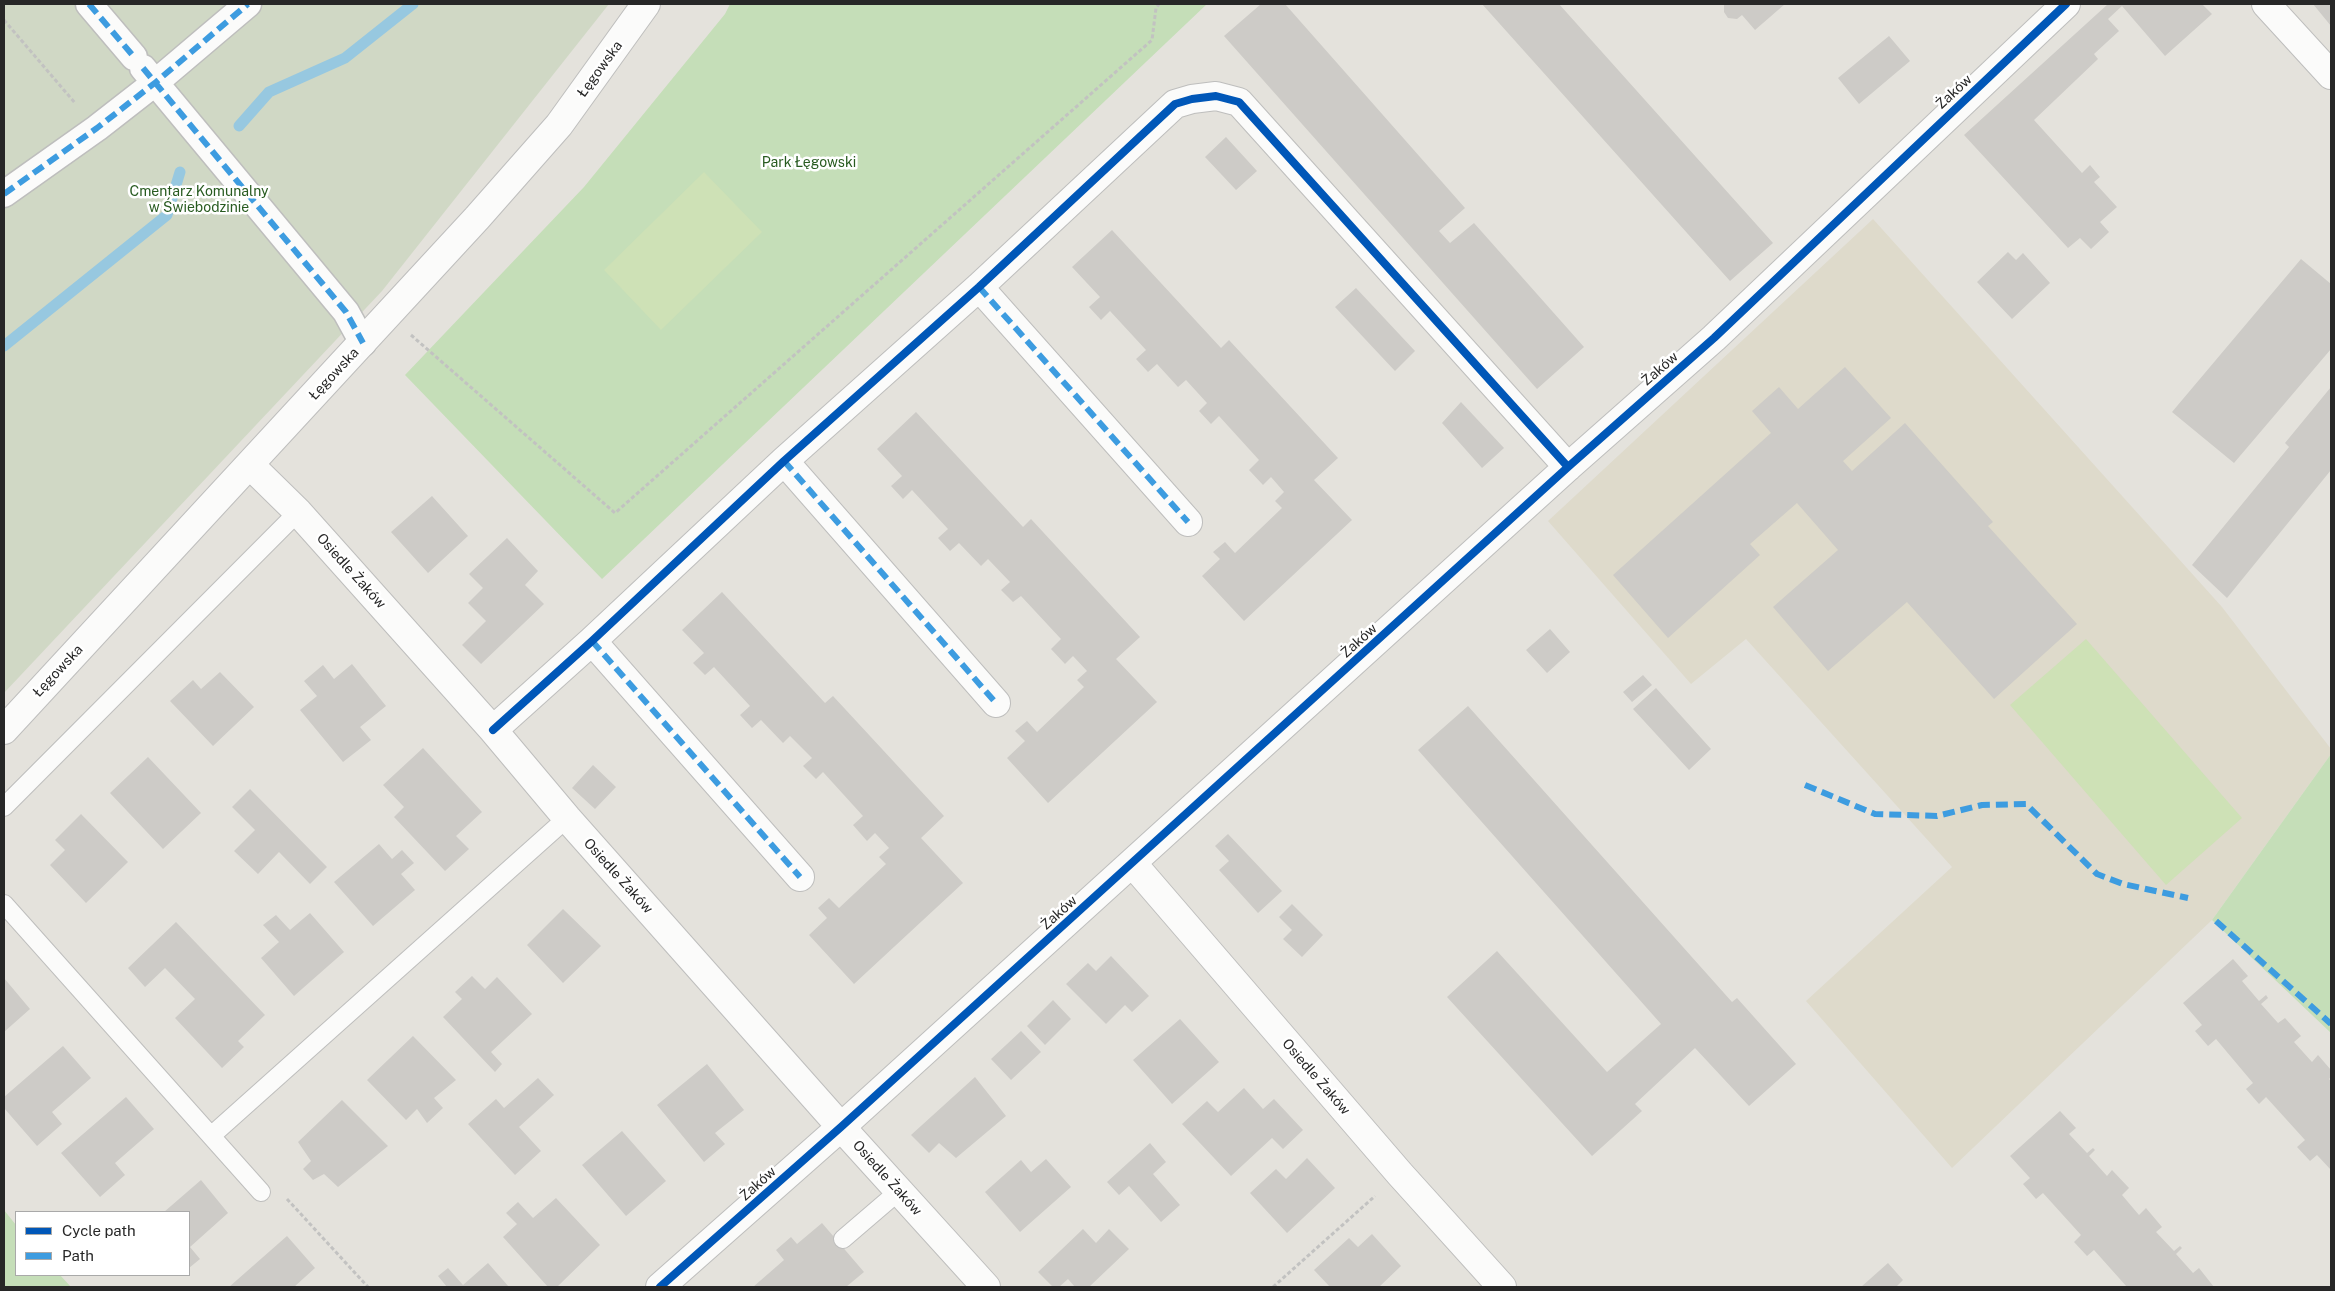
<!DOCTYPE html>
<meta charset="utf-8">
<style>
body{margin:0}
#map{position:relative;width:2335px;height:1291px;overflow:hidden;background:#e4e2dc;font-family:"Public Sans",sans-serif}
canvas{display:block}
.frame{position:absolute;inset:0;border:5px solid #272727;pointer-events:none}
.legend{position:absolute;left:15px;top:1211px;width:175px;height:65px;box-sizing:border-box;background:#fff;border:1px solid #a9a9a9;margin:0;padding:6px 9px;list-style:none;font-size:15px;color:#272727}
.legend li{display:flex;align-items:center;gap:10px;height:25px}
.legend b{width:25px;border:1px solid #a9a9a9}
</style>
<div id="map">
<canvas width="2335" height="1291"></canvas>
<div class="frame"></div>
<ul class="legend">
<li><b style="height:6px;background:#0057b8"></b>Cycle path</li>
<li><b style="height:6px;background:#3d9ce0"></b>Path</li>
</ul>
</div>
<script>
const context = document.querySelector('canvas').getContext('2d');
context.lineJoin = 'round';
function paint(path, color) {
  context.fillStyle = color;
  context.fill(path, 'evenodd');
}
function shape(rows) {
  const path = new Path2D();
  for (const r of rows) {
    path.moveTo(r[0], r[1]);
    for (let i = 2; i < r.length; i += 2) path.lineTo(r[i], r[i + 1]);
  }
  return path;
}
function trace(path, color, width, dash) {
  context.strokeStyle = color;
  context.lineWidth = width;
  context.lineCap = dash ? 'butt' : 'round';
  context.setLineDash(dash || []);
  context.stroke(path);
}
function drawText(font, color, halo, rows, align = 'center') {
  context.font = font + ' "Public Sans",sans-serif';
  context.lineWidth = 5;
  context.setLineDash([]);
  context.textBaseline = 'middle';
  context.strokeStyle = halo;
  context.fillStyle = color;
  for (const [text, x, y, turn = 0] of rows) {
    context.save();
    context.translate(x, y);
    context.rotate((+turn || 0) * Math.PI / 180);
    context.textAlign = isNaN(turn) ? turn : align;
    if (halo) context.strokeText(text, 0, 0);
    context.fillText(text, 0, 0);
    context.restore();
  }
}
const education = shape([
 [1873,219,2222,607,2331,749,2331,754,2212,920,1952,1168,1806,1001,1952,867,1746,639,1691,684,1548,521]
]);
const green = shape([
 [730,4,1207,4,602,579,405,375,584,187,725,14],
 [2331,754,2331,1033,2212,920],
 [4,1210,16,1225,16,1275,60,1275,71,1287,4,1287]
]);
const cemetery = shape([
 [4,4,609,4,382,291,4,693]
]);
const pitch = shape([
 [704,172,762,232,661,330,604,270],
 [2086,639,2242,818,2166,885,2010,705]
]);
const stream = shape([
 [239,126,269,92,345,58,413,4],
 [4,346,167,215,180,172]
]);
const building = shape([
 [1261,4,1285,4,1465,208,1439,231,1450,243,1474,223,1584,347,1537,389,1224,36],
 [1482,4,1559,4,1773,243,1730,281],
 [1724,4,1785,4,1755,30,1742,15,1737,19,1728,18,1724,12],
 [2108,4,2202,4,2212,14,2165,56,2122,6,2108,19,2119,31,2094,54,2098,59,2034,120,2082,173,2090,165,2100,177,2094,182,2117,207,2100,222,2109,232,2091,249,2080,238,2068,248,1964,135],
 [2313,4,2331,4,2331,26],
 [1889,36,1910,61,1859,104,1838,78],
 [1226,137,1257,171,1236,190,1205,157],
 [1112,230,1221,348,1229,340,1338,458,1314,480,1352,520,1244,621,1202,576,1220,559,1213,552,1225,542,1235,553,1282,508,1275,501,1284,492,1271,477,1263,485,1249,470,1259,460,1219,416,1211,424,1199,411,1207,403,1186,380,1178,387,1157,364,1148,372,1136,359,1146,350,1110,311,1101,320,1089,307,1100,297,1072,267],
 [2008,252,2016,260,2023,253,2050,283,2012,319,1977,282],
 [2301,259,2331,284,2331,349,2234,463,2172,412],
 [1356,288,1415,351,1395,371,1335,307],
 [1845,367,1891,418,1843,461,1852,471,1905,423,1993,522,1988,526,2077,624,1994,699,1907,602,1828,671,1773,607,1838,550,1797,503,1750,544,1760,555,1668,638,1613,575,1771,433,1752,411,1779,387,1798,409],
 [2331,387,2331,470,2227,598,2192,565,2289,447,2285,443],
 [1461,402,1504,448,1482,468,1442,423],
 [916,412,1023,527,1031,519,1140,637,1116,659,1157,702,1048,803,1007,758,1025,741,1015,731,1027,721,1037,732,1084,687,1077,680,1087,671,1073,656,1065,664,1051,649,1061,639,1021,596,1013,602,1001,590,1010,582,988,559,981,566,959,543,950,551,938,538,948,529,912,490,903,499,891,486,902,476,877,449],
 [432,496,468,536,428,573,391,532],
 [507,538,538,571,525,585,544,604,481,664,462,645,486,621,468,603,483,588,469,574],
 [722,592,825,703,833,696,944,816,921,838,963,883,854,984,809,935,827,918,818,908,829,898,839,908,886,864,879,857,889,848,875,833,867,841,853,825,863,816,823,772,816,779,803,766,812,758,790,736,783,743,761,720,752,728,740,715,750,706,714,667,705,675,693,663,704,653,682,630],
 [1550,629,1570,652,1547,673,1526,650],
 [352,664,386,706,360,727,371,740,343,762,300,710,317,696,304,681,323,665,334,679],
 [220,672,254,707,213,746,170,701,193,680,201,689],
 [1643,675,1652,685,1632,702,1623,692],
 [1656,688,1711,749,1689,770,1633,709],
 [1468,706,1732,1002,1737,998,1796,1064,1749,1106,1695,1048,1635,1104,1642,1111,1592,1156,1447,997,1497,951,1607,1072,1661,1024,1418,750],
 [423,748,482,812,456,836,469,849,445,871,394,817,404,807,383,785],
 [148,757,201,813,163,849,110,793],
 [593,765,616,787,595,809,572,788],
 [250,789,327,867,310,884,279,852,258,874,234,851,255,830,232,807],
 [81,814,128,862,86,903,50,865,65,850,55,840],
 [1228,834,1282,891,1258,913,1219,870,1229,861,1215,846],
 [379,844,392,859,402,850,414,863,401,874,415,890,373,926,334,882],
 [1292,904,1323,935,1302,957,1283,939,1292,930,1279,917],
 [563,909,601,946,563,983,527,945],
 [310,913,344,952,294,996,261,958,279,942,263,925,276,915,290,930],
 [176,922,265,1015,238,1041,244,1047,222,1068,175,1018,195,999,165,968,145,987,128,968],
 [1111,956,1149,996,1132,1012,1125,1005,1106,1024,1066,984,1088,963,1096,971],
 [2233,959,2248,976,2242,981,2259,1001,2266,995,2268,998,2261,1004,2278,1023,2285,1018,2301,1036,2294,1042,2312,1062,2318,1055,2331,1070,2331,1077,2329,1079,2331,1081,2331,1170,2317,1155,2310,1161,2297,1147,2305,1140,2266,1097,2259,1104,2246,1089,2253,1083,2216,1039,2208,1046,2195,1031,2202,1025,2183,1003],
 [472,976,485,989,497,977,532,1014,491,1052,502,1064,495,1072,443,1017,462,999,455,992],
 [4,978,30,1009,4,1032],
 [1053,1000,1071,1019,1045,1045,1027,1026],
 [1180,1019,1219,1062,1172,1104,1133,1060],
 [1021,1031,1041,1052,1011,1080,991,1059],
 [413,1036,456,1080,434,1098,443,1108,427,1123,417,1109,406,1120,367,1080],
 [63,1046,91,1078,52,1112,62,1124,37,1146,4,1108,4,1097],
 [707,1064,744,1110,715,1133,725,1144,704,1162,657,1105],
 [975,1077,1006,1116,956,1158,939,1143,929,1153,911,1135],
 [538,1078,554,1095,519,1127,541,1151,515,1175,468,1124,496,1099,504,1108],
 [1244,1088,1263,1109,1274,1099,1303,1130,1283,1149,1272,1138,1231,1176,1182,1124,1207,1101,1218,1112],
 [126,1097,154,1129,115,1163,125,1175,100,1197,61,1153],
 [342,1100,388,1146,338,1187,324,1174,313,1180,303,1169,311,1161,298,1142],
 [2060,1111,2076,1128,2069,1134,2087,1153,2093,1148,2095,1150,2089,1156,2107,1176,2112,1170,2129,1188,2122,1195,2139,1215,2146,1208,2162,1227,2156,1232,2174,1251,2180,1246,2182,1248,2176,1254,2193,1273,2199,1268,2214,1287,2127,1287,2094,1250,2087,1256,2074,1242,2081,1235,2043,1193,2036,1199,2023,1184,2030,1178,2010,1156],
 [622,1131,666,1181,626,1216,582,1165],
 [1150,1143,1166,1162,1153,1174,1180,1205,1161,1222,1129,1186,1119,1195,1107,1182],
 [1307,1158,1335,1188,1287,1233,1250,1193,1276,1169,1286,1179],
 [1046,1159,1071,1187,1020,1232,985,1192,1021,1160,1031,1172],
 [201,1180,228,1213,190,1247,200,1259,189,1268,189,1212,164,1212],
 [556,1198,600,1245,557,1287,548,1287,503,1237,517,1224,506,1213,518,1202,533,1218],
 [822,1223,864,1272,846,1287,753,1287,784,1260,776,1250,791,1237,797,1244],
 [1083,1229,1096,1243,1109,1229,1129,1249,1089,1287,1075,1287,1068,1279,1059,1287,1053,1287,1038,1272],
 [1372,1234,1401,1266,1379,1287,1330,1287,1314,1270,1349,1238,1358,1247],
 [287,1236,315,1268,294,1287,229,1287],
 [488,1263,509,1287,447,1287,438,1276,448,1268,463,1285],
 [1888,1263,1903,1280,1897,1286,1898,1287,1861,1287]
]);
const path = shape([
 [4,20,75,103],
 [411,335,615,513,1152,40,1156,8,1159,4],
 [287,1199,368,1287],
 [1273,1287,1375,1196]
]);
const service = shape([
 [4,807,298,512],
 [4,904,261,1192],
 [211,1136,567,818],
 [843,1239,899,1191]
]);
const pedestrian = shape([
 [89,4,134,57],
 [143,68,346,312,363,343],
 [4,194,97,128,156,82,248,4]
]);
const minor = shape([
 [979,287,1188,522],
 [784,461,996,703],
 [250,465,298,512,493,730,567,818,841,1127,986,1287],
 [592,641,800,877],
 [493,730,592,641,784,461,979,287,1175,104,1192,99,1216,96,1239,102,1568,467],
 [1133,864,1400,1174,1502,1287],
 [660,1287,841,1127,1568,467,1714,338,2066,4]
]);
const tertiary = shape([
 [2266,4,2331,75],
 [4,730,477,218,559,125,646,4]
]);
const quiet = shape([
 [89,4,134,57],
 [143,68,346,312,363,343],
 [4,194,97,128,156,82,248,4],
 [979,287,1188,522],
 [784,461,996,703],
 [592,641,800,877],
 [1805,785,1875,814,1937,816,1982,805,2026,804,2097,874,2123,884,2188,898],
 [2216,921,2331,1024]
]);
const cycleway = shape([
 [493,730,592,641,784,461,979,287,1175,104,1192,99,1216,96,1239,102,1568,467],
 [660,1287,841,1127,1568,467,1714,338,2066,4]
]);
const streetNames = [
 ["Łęgowska",600,69,-54],
 ["Żaków",1954,92,-43],
 ["Żaków",1660,369,-41],
 ["Łęgowska",334,374,-47],
 ["Osiedle Żaków",351,571,48],
 ["Żaków",1359,641,-42],
 ["Łęgowska",58,671,-47],
 ["Osiedle Żaków",618,876,48],
 ["Żaków",1059,913,-42],
 ["Osiedle Żaków",1316,1077,49],
 ["Osiedle Żaków",887,1178,48],
 ["Żaków",758,1184,-42]
];
const parkNames = [
 ["Park Łęgowski",809,163],
 ["Cmentarz Komunalny",199,192],
 ["w Świebodzinie",199,208]
];
paint(education, '#dedacb');
paint(green, '#c5deb8');
paint(cemetery, '#d0d8c5');
paint(pitch, '#cee1b6');
trace(stream, '#97c8e0', 11);
paint(building, '#cdcbc7');
trace(service, '#bebebd', 20);
trace(pedestrian, '#bebebd', 29);
trace(minor, '#bebebd', 30);
trace(tertiary, '#bebebd', 30);
trace(path, '#c2c2c1', 3, [4, 2.5]);
trace(service, '#fbfbfa', 18);
trace(pedestrian, '#fbfbfa', 26);
trace(minor, '#fbfbfa', 28);
trace(tertiary, '#fbfbfa', 28);
trace(quiet, '#3d9ce0', 6, [12, 6]);
trace(cycleway, '#0057b8', 8);
drawText('14px', '#272727', '#fff', streetNames);
drawText('14px', '#285b20', '#fff', parkNames);
</script>
